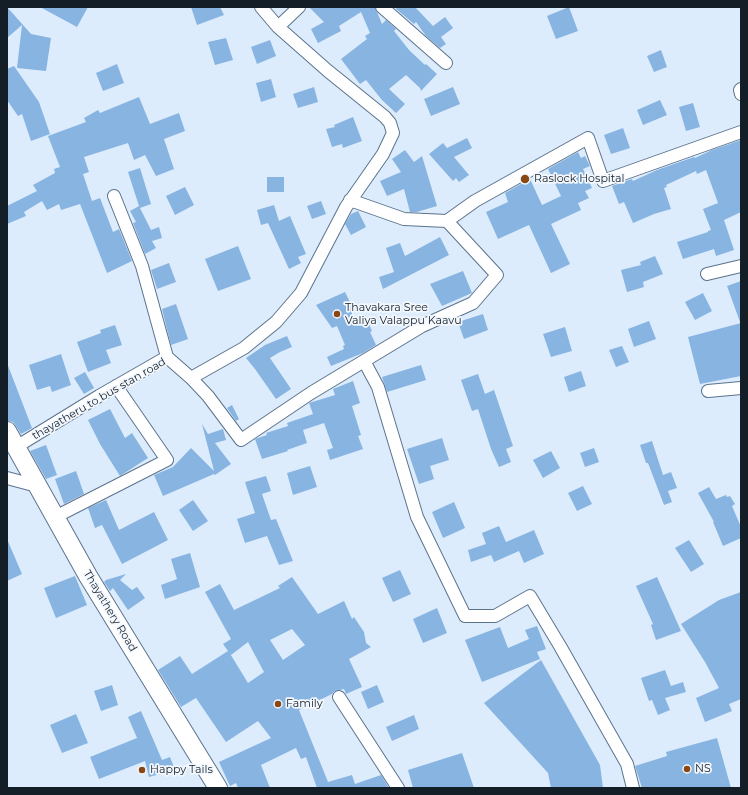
<!DOCTYPE html>
<style>
body{margin:0}
#map{position:relative;width:748px;height:795px;overflow:hidden;background:#dcecfd;font-family:Montserrat,sans-serif}
canvas{display:block}
.frame{position:absolute;inset:0;border:8px solid #141e27;pointer-events:none}
</style>
<div id="map">
<canvas width="748" height="795"></canvas>
<div class="frame"></div>
</div>
<script>
const context = document.querySelector('canvas').getContext('2d');
context.lineJoin = 'round';
function paint(path, color) {
  context.fillStyle = color;
  context.fill(path, 'evenodd');
}
function shape(rows) {
  const path = new Path2D();
  for (const r of rows) {
    path.moveTo(r[0], r[1]);
    for (let i = 2; i < r.length; i += 2) path.lineTo(r[i], r[i + 1]);
  }
  return path;
}
function trace(path, color, width, dash) {
  context.strokeStyle = color;
  context.lineWidth = width;
  context.lineCap = dash ? 'butt' : 'round';
  context.setLineDash(dash || []);
  context.stroke(path);
}
function drawText(font, color, halo, rows, align = 'center') {
  context.font = font + ' Montserrat,sans-serif';
  context.lineWidth = 3.5;
  context.setLineDash([]);
  context.textBaseline = 'middle';
  context.strokeStyle = halo;
  context.fillStyle = color;
  for (const [text, x, y, turn = 0] of rows) {
    context.save();
    context.translate(x, y);
    context.rotate((+turn || 0) * Math.PI / 180);
    context.textAlign = isNaN(turn) ? turn : align;
    if (halo) context.strokeText(text, 0, 0);
    context.fillText(text, 0, 0);
    context.restore();
  }
}
const building = shape([
 [7,7,31,34,51,38,46,71,17,68,22,25,7,38],
 [40,7,88,7,77,27],
 [191,7,220,7,224,15,197,25],
 [309,7,375,7,382,24,386,20,396,29,394,31,409,50,425,65,426,64,437,74,421,91,420,88,406,75,389,89,405,104,396,113,382,100,366,80,360,84,341,59,367,39,365,36,370,33,361,12,339,26,341,31,318,43,311,29,324,22],
 [397,7,415,7,433,26,445,17,453,28,441,37,446,44,440,48,426,36,416,22,414,24,396,9],
 [569,7,578,31,556,39,547,16],
 [226,38,233,60,215,65,208,42],
 [270,40,276,56,257,64,251,47],
 [661,50,667,67,654,72,647,56],
 [117,64,124,83,103,91,96,73],
 [14,66,39,102,50,134,31,141,22,114,18,116,7,100,7,69],
 [271,79,276,97,261,102,256,83],
 [314,87,318,102,298,108,293,94],
 [453,87,460,104,431,116,424,99],
 [139,97,150,124,179,113,185,131,164,139,174,169,156,176,145,155,134,160,128,143,84,157,89,172,83,174,92,201,100,198,113,232,119,229,132,261,107,273,80,204,61,210,59,204,47,210,42,201,24,212,26,216,7,224,7,206,37,191,33,185,55,173,54,169,60,167,48,136,86,122,84,118,98,110,100,113],
 [660,100,667,115,643,125,637,110],
 [693,103,700,127,686,131,679,107],
 [353,117,362,141,343,148,342,144,332,147,326,129,335,127,334,125],
 [623,128,630,148,611,154,604,135],
 [467,138,472,148,454,157,469,175,459,182,456,178,453,181,429,154,443,143,447,148],
 [741,140,741,212,724,220,734,250,716,256,714,249,683,259,677,242,708,232,708,231,711,230,703,209,718,203,706,170,697,174,696,171,666,185,667,187,664,188,671,209,654,214,633,223,624,202,619,204,612,186,632,179,633,181,657,170,694,157,695,158,712,150],
 [405,150,414,162,422,156,437,206,417,212,410,212,404,189,387,196,380,181,401,172,392,159],
 [578,152,581,158,585,156,590,166,583,169,592,188,585,191,589,198,578,203,581,210,551,224,570,264,551,273,529,225,498,239,486,212,508,202,505,193,530,179,542,205,561,196,548,169],
 [140,168,151,204,140,208,151,230,159,227,162,238,152,241,156,248,145,254,133,223,136,222,130,211,139,206,128,172],
 [267,177,284,177,284,192,267,192],
 [185,187,194,205,175,215,166,196],
 [321,201,326,214,312,219,307,206],
 [274,205,279,221,290,216,306,254,298,257,301,263,289,269,268,223,261,225,257,210],
 [358,211,366,227,351,235,345,224,351,214],
 [440,237,449,255,383,289,379,277,394,272,386,248,400,243,405,256],
 [238,246,251,279,218,291,205,259],
 [655,256,663,274,643,282,644,287,627,292,621,270,641,265,640,262],
 [169,263,176,282,157,289,151,270],
 [463,271,472,293,442,306,430,284],
 [741,281,741,322,740,322,727,286],
 [345,292,352,306,352,321,365,315,372,331,370,332,376,345,363,353,331,366,327,357,344,349,343,346,345,345,337,326,332,328,316,305],
 [703,293,712,311,695,320,685,302],
 [176,304,188,339,171,345,162,309],
 [483,314,488,330,464,339,458,322],
 [649,321,656,339,634,347,628,329],
 [741,323,741,376,700,384,688,337],
 [115,325,122,345,106,350,111,363,88,372,77,342,101,333,100,330],
 [565,327,572,351,551,357,543,334],
 [287,336,292,347,280,352,270,358,291,389,276,399,255,369,246,358,265,345],
 [622,346,629,362,616,367,609,350],
 [61,354,71,385,52,392,50,386,37,390,29,365],
 [7,363,32,428,21,434,16,426,13,422,8,421,7,418],
 [421,365,426,380,387,392,382,377],
 [581,371,586,386,569,392,564,377],
 [85,372,94,388,84,394,74,378],
 [478,374,485,394,494,390,513,446,506,449,511,462,499,467,491,449,478,409,472,411,461,380],
 [353,381,360,403,352,406,361,435,358,436,363,449,330,460,327,450,333,448,324,423,303,430,307,443,287,450,288,451,262,459,255,439,267,435,266,433,288,426,287,423,313,414,309,403,335,395,333,389],
 [232,405,239,419,236,421,227,408],
 [110,409,125,438,132,433,148,458,120,476,100,444,88,420],
 [202,424,208,434,223,429,226,440,215,443,231,464,215,475,214,474,163,496,154,475,173,467,191,448,214,471],
 [442,438,449,460,430,466,434,479,419,484,407,449],
 [652,441,663,475,671,472,677,488,668,491,672,502,664,505,648,463,646,463,640,445],
 [46,445,57,475,46,479,30,451],
 [594,448,599,462,585,467,580,453],
 [551,451,560,468,543,478,533,460],
 [310,466,317,487,293,495,287,473],
 [76,471,84,494,64,504,55,479],
 [266,476,271,491,262,494,271,520,276,519,293,561,279,565,267,536,245,543,237,519,255,513,245,482],
 [583,486,592,504,577,511,568,493],
 [709,487,716,499,726,495,727,497,730,496,735,504,732,506,741,527,741,538,723,546,713,522,714,522,698,493],
 [106,500,119,530,154,512,168,540,122,564,102,525,95,528,88,508],
 [193,500,208,521,193,531,179,510],
 [454,502,465,528,443,538,432,512],
 [499,526,506,542,534,530,544,554,524,563,519,551,494,562,491,555,471,562,468,550,486,544,482,533],
 [7,539,22,574,7,581],
 [689,540,704,564,691,572,675,548],
 [190,553,200,587,165,599,161,585,177,579,171,559],
 [400,570,411,594,393,602,382,578],
 [126,574,120,580,132,590,137,587,145,598,128,610,113,588,110,591,104,582,106,580],
 [75,576,87,605,56,618,44,588],
 [292,577,318,614,344,601,352,619,354,617,364,632,366,643,371,647,349,659,362,687,346,694,344,689,335,691,332,694,299,710,328,782,352,775,355,784,381,775,389,788,317,788,306,757,301,759,296,748,261,765,270,788,238,788,236,783,230,786,219,762,271,738,258,721,226,742,196,698,181,707,158,670,180,656,192,674,228,651,223,644,231,639,205,592,220,584,234,610,280,588,278,586],
 [292,629,305,645,283,660,270,640],
 [248,642,264,672,248,683,229,652,231,655],
 [657,577,681,631,656,640,651,625,653,624,636,586],
 [741,592,741,699,729,704,732,711,705,722,696,698,719,688,705,662,681,624,719,600],
 [437,608,447,633,423,643,413,619],
 [537,626,546,649,537,652,540,659,482,682,465,640,500,627,508,648,529,639,525,630],
 [541,660,600,765,603,788,551,788,548,773,484,703],
 [665,670,671,686,683,682,686,692,665,698,670,710,658,715,652,700,649,701,641,678],
 [112,685,118,705,101,711,94,691],
 [377,685,384,702,368,709,361,692],
 [141,711,162,760,170,757,175,770,149,777,145,761,99,779,90,757,137,738,128,717],
 [76,714,88,743,62,753,50,725],
 [414,715,419,729,392,741,386,727],
 [717,738,731,788,642,788,635,766,667,756,666,752],
 [462,753,474,788,413,788,408,770]
]);
const street = shape([
 [261,7,278,27],
 [382,7,446,63],
 [741,89,740,90,741,94],
 [114,196,142,266,167,357],
 [350,200,404,219,447,221,475,201,588,138,603,181,741,132],
 [707,274,741,266],
 [364,361,378,387,417,517,465,616,495,616,530,596,560,646,627,764,633,788],
 [191,378,208,396,241,440,311,393,422,326,473,303,497,275,447,221],
 [708,391,741,388],
 [16,447,99,396,167,357,191,378,244,348,276,322,301,293,346,207,383,154,393,133,390,123,385,117,328,71,278,27,299,7],
 [7,478,37,486],
 [55,517,167,460,116,386],
 [339,697,398,788]
]);
const secondary = shape([
 [7,431,88,576,218,788]
]);
const markers = [
 [525,179,5,"#884713"],
 [337,314,4,"#884713"],
 [278,704,4,"#884713"],
 [687,769,4,"#884713"],
 [142,770,4,"#884713"]
];
const poiNames = [
 ["Raslock Hospital",534,179],
 ["Thavakara Sree",345,308],
 ["Valiya Valappu Kaavu",345,321],
 ["Family",286,704],
 ["NS",695,769],
 ["Happy Tails",150,770]
];
const streetNames = [
 ["thayatheru to bus stan road",99,399,-30],
 ["Thayathery Road",110,611,59]
];
paint(building, '#88b4e1');
trace(street, '#5b738c', 14);
trace(secondary, '#5b738c', 20);
trace(street, '#fff', 12);
trace(secondary, '#fff', 18);
for (const [x, y, r, color] of markers) {
  const dot = new Path2D();
  dot.arc(x, y, r, 0, 2 * Math.PI);
  context.fillStyle = color;
  context.fill(dot);
  trace(dot, '#f3f8fe', 1.5);
}
drawText('11px', '#141e27', '#f3f8fe', poiNames, 'left');
drawText('11px', '#141e27', '#f3f8fe', streetNames);
</script>
